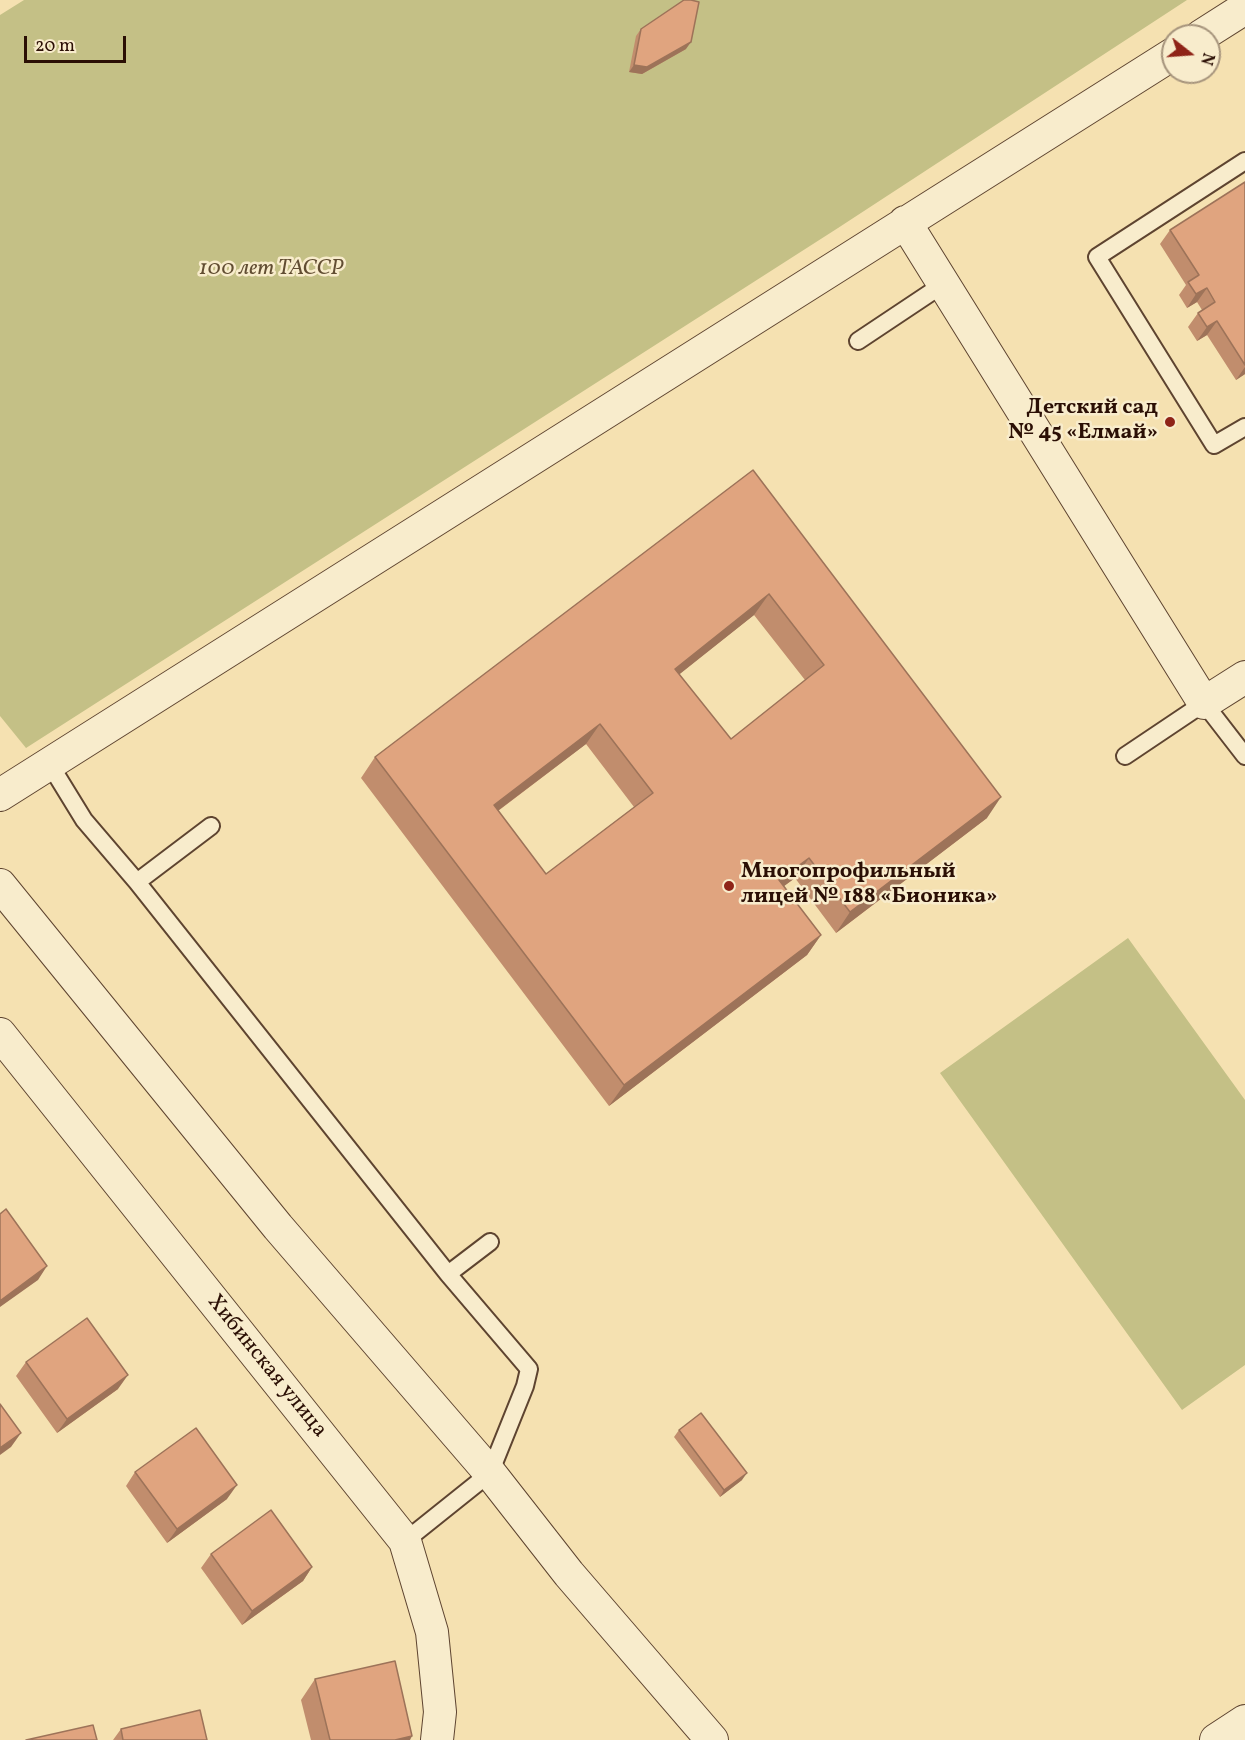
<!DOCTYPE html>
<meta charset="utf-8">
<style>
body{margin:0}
#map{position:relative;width:1245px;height:1740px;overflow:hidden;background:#f5e1b1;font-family:Vollkorn,serif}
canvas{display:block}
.north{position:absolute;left:1161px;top:24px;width:60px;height:60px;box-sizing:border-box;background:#f8eccc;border:2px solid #a6947c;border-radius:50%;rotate:107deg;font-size:16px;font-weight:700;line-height:24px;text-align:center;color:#2b0f05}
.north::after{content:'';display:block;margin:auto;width:21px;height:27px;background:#8f2418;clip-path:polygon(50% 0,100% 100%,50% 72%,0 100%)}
.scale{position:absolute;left:24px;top:36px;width:102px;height:27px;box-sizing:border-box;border:3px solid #2b0f05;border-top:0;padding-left:8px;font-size:18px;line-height:21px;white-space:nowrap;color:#2b0f05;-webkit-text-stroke:4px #f8eccc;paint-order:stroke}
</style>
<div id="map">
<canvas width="1245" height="1740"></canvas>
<div class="north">N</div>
<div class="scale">20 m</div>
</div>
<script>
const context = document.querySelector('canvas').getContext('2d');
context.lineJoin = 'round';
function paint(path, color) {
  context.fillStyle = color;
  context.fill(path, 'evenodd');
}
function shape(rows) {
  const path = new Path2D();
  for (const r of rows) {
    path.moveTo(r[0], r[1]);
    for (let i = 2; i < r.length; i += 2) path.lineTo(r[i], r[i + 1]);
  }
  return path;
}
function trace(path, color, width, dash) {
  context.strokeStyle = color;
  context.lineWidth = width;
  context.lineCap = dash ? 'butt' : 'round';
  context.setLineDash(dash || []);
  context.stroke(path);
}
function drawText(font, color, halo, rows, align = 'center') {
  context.font = font + ' Vollkorn,serif';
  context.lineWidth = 5;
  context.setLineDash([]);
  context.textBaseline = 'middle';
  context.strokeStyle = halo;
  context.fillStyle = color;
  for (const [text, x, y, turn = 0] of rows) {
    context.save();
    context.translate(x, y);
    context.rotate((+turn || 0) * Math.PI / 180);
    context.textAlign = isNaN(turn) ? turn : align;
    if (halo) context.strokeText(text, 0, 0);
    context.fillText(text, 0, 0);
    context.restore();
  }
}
const green = shape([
 [24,0,1187,0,838,228,26,748,0,716,0,15],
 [1128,938,1245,1100,1245,1365,1182,1410,940,1073]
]);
const service = shape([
 [1245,161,1097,257,1214,445,1245,427],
 [858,341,942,285],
 [1125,756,1204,703,1245,756],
 [49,763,84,820,137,882,448,1274,529,1369,525,1386,490,1473,405,1541],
 [137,882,211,826],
 [448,1274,490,1242]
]);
const minor = shape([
 [1201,36,1245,8],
 [905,222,1204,703,1245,677],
 [0,795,1173,54],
 [0,885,278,1227,490,1473,569,1574,712,1740],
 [0,1034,405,1541,432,1632,440,1712,437,1740],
 [1216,1740,1245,1721]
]);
const wall = shape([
 [641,29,686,49,642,74,629,72,636,36],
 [1245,182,1245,374,1236,380,1207,335,1197,341,1188,327,1198,313,1202,310,1197,302,1187,308,1179,295,1186,285,1160,244,1170,230],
 [753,470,987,818,836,933,795,878,784,886,821,935,807,955,609,1106,361,778,375,757],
 [754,615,805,680,731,739,679,674],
 [586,744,634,807,546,874,498,811],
 [26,1362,118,1389,57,1433,16,1376],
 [679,1430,742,1480,720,1497,674,1437],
 [135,1472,227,1499,167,1543,126,1486],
 [211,1554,312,1567,303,1581,242,1625,201,1568],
 [315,1679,410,1740,311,1740,301,1700],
 [121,1729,207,1740,113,1740]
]);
const shadedWall = shape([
 [691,42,686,49,642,74,629,72,634,65],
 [1207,288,1197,302,1187,308,1196,294],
 [1217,321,1207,335,1197,341,1207,327],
 [1245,367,1245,374,1236,380],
 [769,594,754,615,661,689,675,669],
 [600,724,586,744,479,825,494,805],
 [1001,797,987,818,836,933,850,912],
 [809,858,795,878,765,900,779,880],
 [821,935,807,955,609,1106,624,1085],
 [47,1266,38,1280,0,1307,0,1301],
 [128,1375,118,1389,57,1433,67,1419],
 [21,1433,11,1447,0,1455,0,1448],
 [747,1473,742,1480,720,1497,724,1490],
 [237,1485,227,1499,167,1543,177,1529],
 [312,1567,303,1581,242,1625,252,1611],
 [412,1736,410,1740,395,1740]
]);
const building = shape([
 [684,0,691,0,699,2,691,42,647,67,634,65,641,29,684,0],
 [1245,182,1245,365,1217,321,1207,327,1198,313,1215,302,1207,288,1196,294,1188,282,1199,275,1170,230,1245,182],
 [753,470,1001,797,850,912,809,858,779,880,821,935,624,1085,375,757,753,470],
 [769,594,824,665,731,739,675,669,769,594],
 [600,724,653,793,546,874,494,805,600,724],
 [6,1209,47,1266,0,1301,0,1214,6,1209],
 [87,1318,128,1375,67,1419,26,1362,87,1318],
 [0,1404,21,1433,0,1448,0,1404],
 [701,1413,747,1473,724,1490,679,1430,701,1413],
 [196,1428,237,1485,177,1529,135,1472,196,1428],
 [271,1510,312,1567,252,1611,211,1554,271,1510],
 [395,1661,412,1736,395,1740,330,1740,315,1679,395,1661],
 [200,1710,207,1740,123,1740,121,1729,200,1710],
 [93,1725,97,1740,26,1740,93,1725]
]);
const markers = [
 [1170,422,6,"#8f2418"],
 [729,886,6,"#8f2418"]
];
const parkNames = [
 ["100 лет ТАССР",271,270]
];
const poiNames = [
 ["Детский сад",1158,409],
 ["№ 45 «Елмай»",1158,434],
 ["Многопрофильный",741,873,"left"],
 ["лицей № 188 «Бионика»",741,898,"left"]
];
const streetNames = [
 ["Хибинская улица",266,1367,51]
];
paint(green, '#c4c086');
trace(service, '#5e4430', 20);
trace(minor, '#5e4430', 34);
trace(service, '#f8eccc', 16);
trace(minor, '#f8eccc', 32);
paint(wall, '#c18d6d');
paint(shadedWall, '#9d7359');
paint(building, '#e0a47f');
trace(building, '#9d7359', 1.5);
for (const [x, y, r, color] of markers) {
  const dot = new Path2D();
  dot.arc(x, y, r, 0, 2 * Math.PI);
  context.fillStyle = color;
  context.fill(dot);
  trace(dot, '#f8eccc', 2);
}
drawText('italic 22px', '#614d32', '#f8eccc', parkNames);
drawText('bold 22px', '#2b0f05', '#f8eccc', poiNames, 'right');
drawText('22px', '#2b0f05', '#f8eccc', streetNames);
</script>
